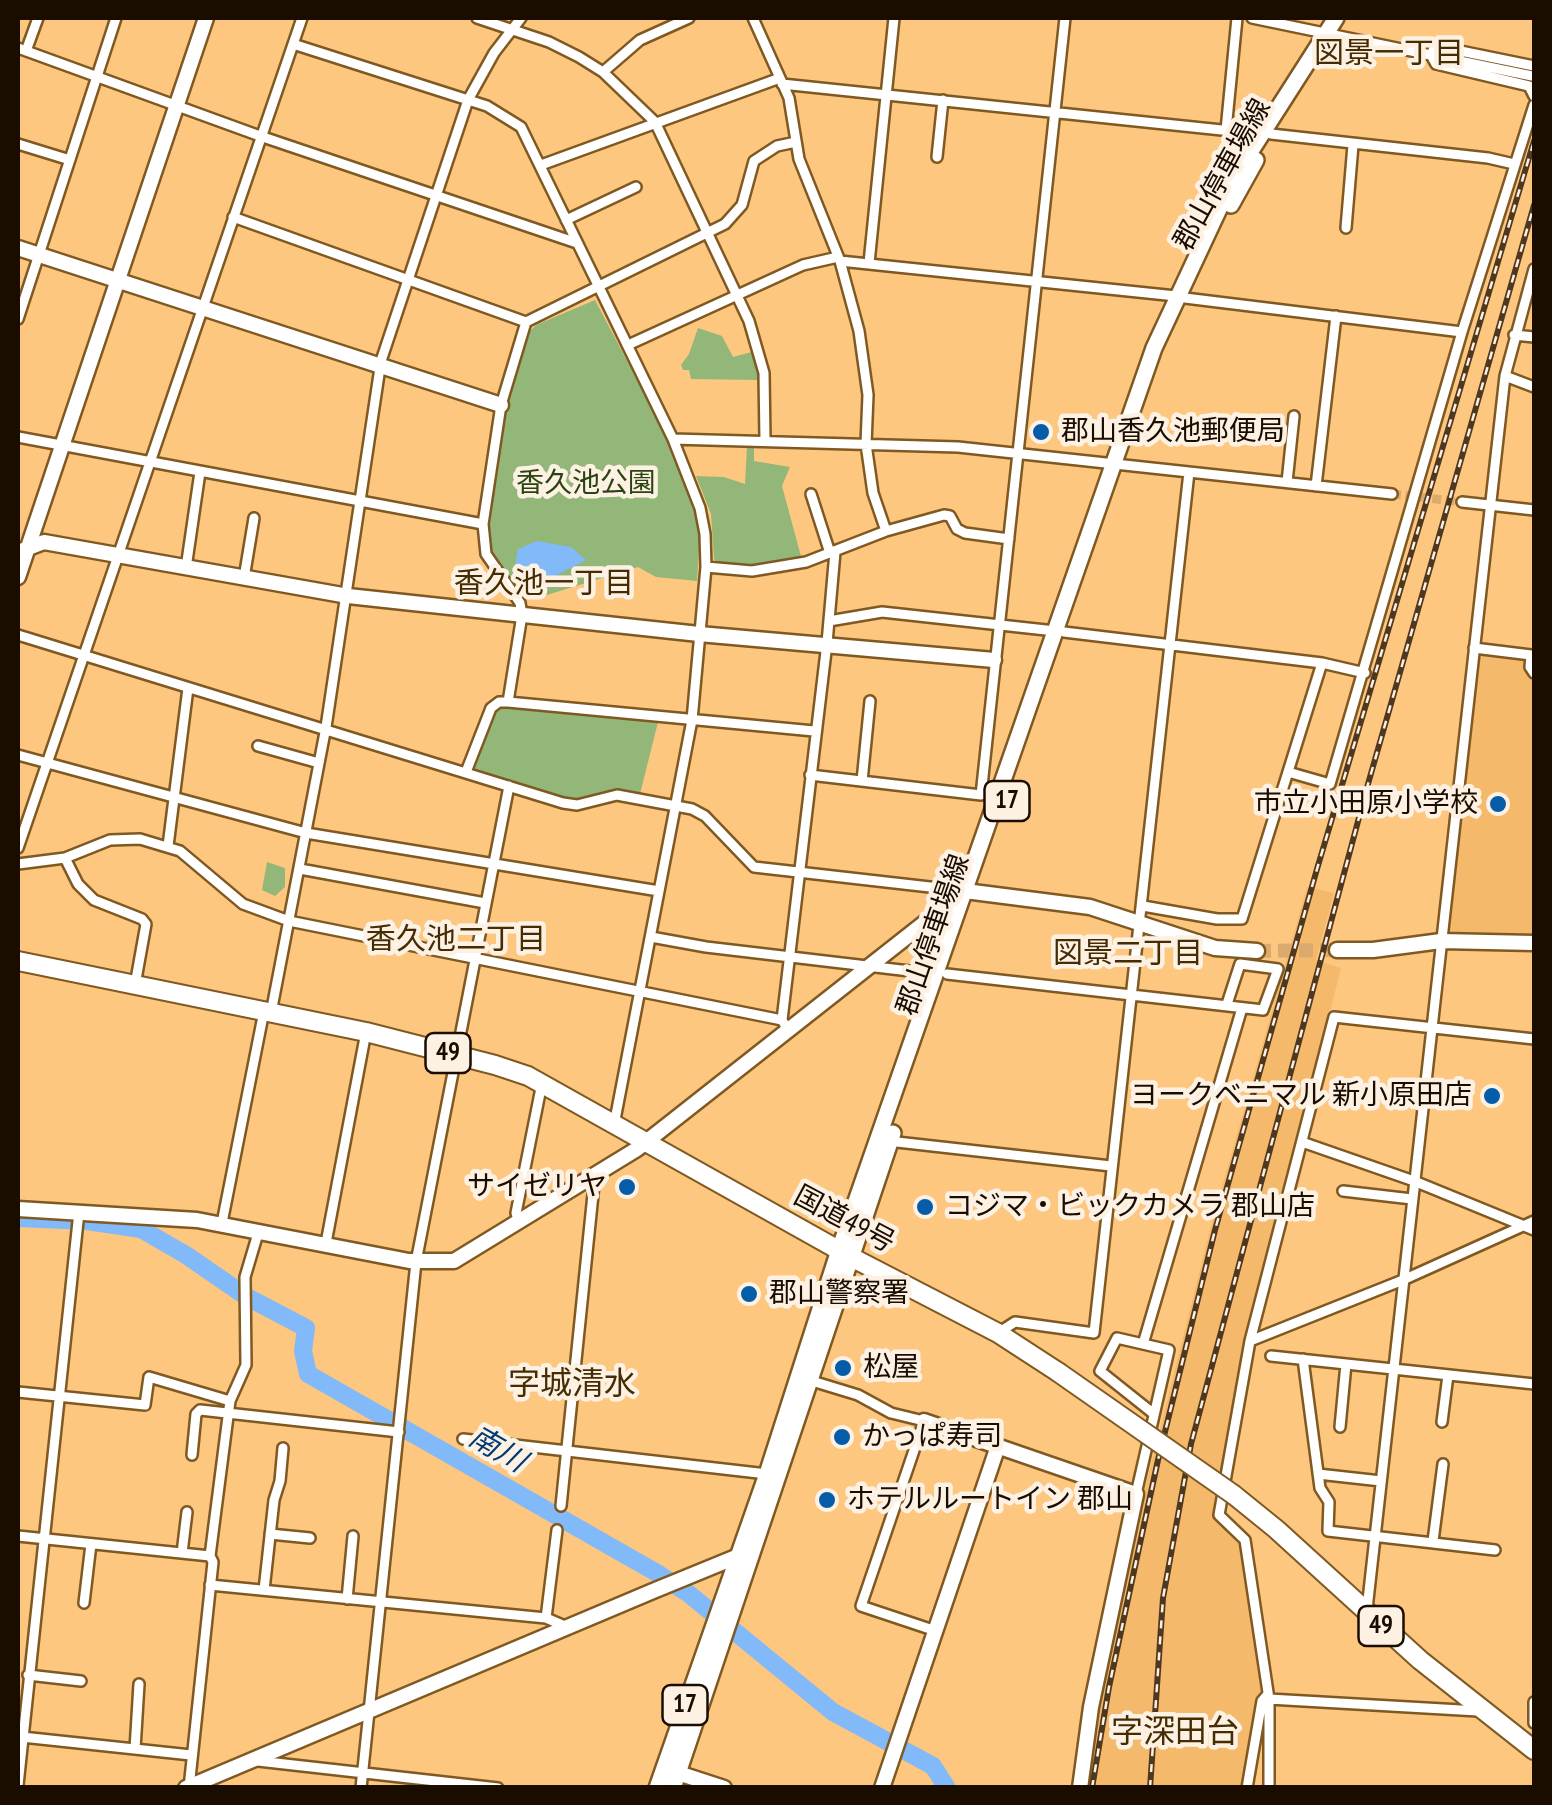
<!DOCTYPE html>
<meta charset="utf-8">
<style>
body{margin:0}
#map{position:relative;width:1552px;height:1805px;overflow:hidden;background:#fdc780;font-family:"PT Sans Narrow",sans-serif}
canvas{display:block}
.frame{position:absolute;inset:0;border:20px solid #1b0c00;pointer-events:none}
</style>
<div id="map">
<canvas width="1552" height="1805"></canvas>
<div class="frame"></div>
</div>
<script>
const context = document.querySelector('canvas').getContext('2d');
context.lineJoin = 'round';
function paint(path, color) {
  context.fillStyle = color;
  context.fill(path, 'evenodd');
}
function shape(rows) {
  const path = new Path2D();
  for (const r of rows) {
    path.moveTo(r[0], r[1]);
    for (let i = 2; i < r.length; i += 2) path.lineTo(r[i], r[i + 1]);
  }
  return path;
}
function trace(path, color, width, dash) {
  context.strokeStyle = color;
  context.lineWidth = width;
  context.lineCap = dash ? 'butt' : 'round';
  context.setLineDash(dash || []);
  context.stroke(path);
}
function drawText(font, color, halo, rows, align = 'center') {
  context.font = font + ' "PT Sans Narrow","Noto Sans JP",sans-serif';
  context.lineWidth = 9;
  context.setLineDash([]);
  context.textBaseline = 'middle';
  context.strokeStyle = halo;
  context.fillStyle = color;
  for (const [text, x, y, turn = 0] of rows) {
    context.save();
    context.translate(x, y);
    context.rotate((+turn || 0) * Math.PI / 180);
    context.textAlign = isNaN(turn) ? turn : align;
    if (halo) context.strokeText(text, 0, 0);
    context.fillText(text, 0, 0);
    context.restore();
  }
}
const built = shape([
 [1481,650,1527,657,1527,674,1534,676,1534,937,1448,933,1476,654],
 [1307,887,1334,893,1316,960,1341,968,1244,1354,1214,1503,1215,1520,1243,1541,1263,1688,1243,1787,1088,1788,1099,1700,1143,1497,1210,1230]
]);
const green = shape([
 [595,300,665,433,693,501,700,531,697,581,656,577,638,567,537,598,521,597,493,561,486,540,502,415,525,336,536,325],
 [698,328,722,336,733,357,755,351,758,380,691,379,689,370,683,370,681,365,689,354],
 [747,447,754,447,754,461,790,467,782,486,802,560,741,567,719,565,714,559,711,514,696,476,724,477,745,484],
 [501,706,658,722,640,794,619,791,578,801,565,800,472,770,494,711],
 [267,862,285,868,285,887,275,896,262,890]
]);
const water = shape([
 [537,541,571,547,586,560,549,579,536,582,515,566,518,549]
]);
const river = shape([
 [18,1218,87,1221,141,1229,186,1255,247,1297,306,1328,303,1351,308,1374,657,1573,689,1594,833,1712,933,1766,947,1788]
]);
const streetTunnel = shape([
 [1392,494,1462,502]
]);
const secondaryTunnel = shape([
 [1257,951,1337,950]
]);
const street = shape([
 [477,18,549,42,579,57,603,72,655,122,749,321,764,373,765,440],
 [753,18,789,98,799,159,840,261,859,331,868,395,866,444,873,493,886,531],
 [1252,18,1532,76],
 [293,44,487,106,521,127,673,439,700,508,705,534,706,567,692,720,614,1125],
 [18,48,260,136,577,243],
 [26,51,38,18],
 [1534,66,1441,47,1434,48,1431,55,1436,64,1529,86,1534,96],
 [603,72,640,40,689,18],
 [782,84,1260,134],
 [1226,130,1237,18],
 [1271,134,1488,158,1514,164],
 [18,144,70,160],
 [937,157,943,100],
 [541,165,780,78],
 [233,217,526,322,725,224,742,205,754,161,777,146,796,142],
 [566,220,636,187],
 [1346,228,1353,145],
 [840,261,1176,296],
 [869,263,894,18],
 [1185,298,1462,332],
 [18,319,116,18],
 [526,322,501,405,483,524,486,554,520,603,522,615,508,702,814,731],
 [1514,335,1534,337],
 [628,345,803,265,838,257],
 [1505,376,1534,387],
 [18,437,483,524],
 [673,439,958,447,1392,494],
 [1287,482,1294,416],
 [1316,486,1336,316],
 [811,494,830,553],
 [1462,502,1534,510],
 [706,567,752,571,806,562,886,531,944,515,950,516,957,529,965,533,1009,539],
 [186,568,200,472],
 [244,578,254,518],
 [829,621,882,612,1055,631],
 [1064,632,1322,663,1365,673],
 [18,635,563,803,577,805,617,795,692,809,705,816,754,867,965,891],
 [1474,648,1531,655,1530,667,1534,673],
 [258,746,319,763],
 [18,755,306,833,659,891],
 [466,772,491,708,499,702,508,702],
 [1288,772,1330,784,1462,332,1534,105],
 [810,775,981,795,1065,18],
 [862,781,870,701],
 [168,846,188,688],
 [18,848,302,18],
 [65,858,78,884,94,900,142,919,146,924,135,985],
 [18,864,65,858,110,840,140,839,180,851,243,904,289,921,782,1020],
 [300,869,485,903],
 [1143,906,1217,919,1242,919,1322,663],
 [651,937,706,947,935,974],
 [947,974,1263,1010,1278,969,1240,964,1227,1004],
 [271,1013,326,727,381,361,468,100,494,53,521,18],
 [785,1025,782,1020,827,643,835,552],
 [888,1141,1111,1166],
 [1302,1142,1414,1181,1534,1230],
 [1343,1191,1412,1199],
 [222,1223,264,1011],
 [519,1223,516,1213,542,1083],
 [326,1243,366,1032],
 [998,1333,1015,1322,1094,1333,1189,472],
 [1250,1341,1403,1280,1534,1221],
 [1143,1344,1242,1008],
 [1271,1356,1534,1384],
 [1303,1359,1320,1488,1329,1502,1328,1531,1495,1550],
 [812,1381,858,1395,891,1413,924,1421,861,1606,936,1631],
 [18,1392,145,1405,149,1377,230,1401],
 [1442,1422,1448,1375],
 [1340,1427,1346,1364],
 [463,1439,767,1474],
 [192,1455,196,1414,200,1410,399,1432],
 [1318,1474,1381,1481],
 [1136,1494,1169,1350,1117,1338,1100,1371,1154,1414],
 [561,1506,595,1175],
 [270,1534,310,1538],
 [18,1536,210,1556],
 [1433,1541,1443,1464],
 [182,1553,187,1512],
 [210,1585,546,1618,567,1627],
 [264,1590,274,1500,280,1481,283,1448],
 [347,1599,353,1536],
 [84,1603,91,1544],
 [1367,1609,1505,376,1534,269],
 [546,1618,557,1530],
 [28,1675,81,1681],
 [1269,1699,1478,1711],
 [1534,1702,1534,1723],
 [22,1737,191,1755],
 [135,1749,139,1684],
 [258,1761,498,1788],
 [18,1785,79,1212],
 [189,1788,213,1562,210,1556,230,1401,246,1365,245,1277,259,1230],
 [361,1788,416,1262,509,786],
 [1247,1788,1262,1701,1268,1694],
 [1269,1788,1269,1699,1245,1540,1219,1515,1250,1341,1334,1017,1534,1039]
]);
const secondary = shape([
 [18,248,501,405],
 [18,552,44,542,348,596,699,634,994,660],
 [18,577,206,18],
 [1337,950,1373,950,1441,941,1534,943],
 [18,1209,197,1220,409,1261,454,1261,637,1149,965,891,1090,907,1215,948,1257,951],
 [924,1421,1136,1494,1091,1707,1080,1788],
 [678,1773,724,1788],
 [186,1788,653,1591,736,1557,743,1560],
 [882,1788,998,1446]
]);
const primary = shape([
 [1231,205,1256,160],
 [657,1788,767,1474,839,1250,1154,348,1233,179,1336,18],
 [673,1788,893,1133]
]);
const highway = shape([
 [18,961,366,1032,495,1065,528,1076,851,1257,998,1333,1058,1372],
 [1234,1495,1276,1529,1420,1660,1534,1750]
]);
const rail = shape([
 [1092,1788,1109,1687,1158,1460,1215,1230,1317,869,1534,141],
 [1150,1788,1163,1598,1191,1444,1368,784,1534,205]
]);
const highwayBridge = shape([
 [1058,1372,1234,1495]
]);
const markers = [
 [1041,432,10,"#055daa"],
 [1498,804,10,"#055daa"],
 [1492,1096,10,"#055daa"],
 [627,1187,10,"#055daa"],
 [925,1207,10,"#055daa"],
 [749,1294,10,"#055daa"],
 [843,1368,10,"#055daa"],
 [842,1437,10,"#055daa"],
 [827,1500,10,"#055daa"]
];
const shields = [
 [1007,801,45],
 [448,1053,45],
 [1381,1626,45],
 [685,1705,45]
];
const shieldNames = [
 ["17",1007,801],
 ["49",448,1053],
 ["49",1381,1626],
 ["17",685,1705]
];
const streetNames = [
 ["郡山停車場線",1223,175,-61],
 ["郡山停車場線",934,935,-71],
 ["国道49号",844,1220,28]
];
const poiNames = [
 ["郡山香久池郵便局",1061,432],
 ["市立小田原小学校",1478,804,"right"],
 ["ヨークベニマル 新小原田店",1472,1096,"right"],
 ["サイゼリヤ",607,1187,"right"],
 ["コジマ・ビックカメラ 郡山店",945,1207],
 ["郡山警察署",769,1294],
 ["松屋",863,1368],
 ["かっぱ寿司",862,1437],
 ["ホテルルートイン 郡山",847,1500]
];
const parkNames = [
 ["香久池公園",586,484]
];
const neighbourhoodNames = [
 ["図景一丁目",1389,54],
 ["香久池一丁目",544,584],
 ["香久池二丁目",456,940],
 ["図景二丁目",1128,954]
];
const waterNames = [
 ["南川",497,1450,30]
];
const quarterNames = [
 ["字城清水",572,1385],
 ["字深田台",1175,1733]
];
paint(built, '#f4b96a');
paint(green, '#93b779');
paint(water, '#82b9f8');
trace(river, '#82b9f8', 18);
trace(streetTunnel, '#dbab6d', 9, [9, 4.5]);
trace(secondaryTunnel, '#dbab6d', 14, [14, 7]);
trace(street, '#7f5921', 14);
trace(secondary, '#7f5921', 19);
trace(primary, '#7f5921', 20);
trace(highway, '#7f5921', 22);
trace(street, '#fff', 9);
trace(secondary, '#fff', 14);
trace(primary, '#fff', 15);
trace(highway, '#fff', 18);
trace(rail, '#50381e', 6);
trace(rail, '#fcf1e3', 2.5, [8]);
trace(highwayBridge, '#7f5921', 22, []);
trace(highwayBridge, '#fff', 18);
for (const [x, y, r, color] of markers) {
  const dot = new Path2D();
  dot.arc(x, y, r, 0, 2 * Math.PI);
  context.fillStyle = color;
  context.fill(dot);
  trace(dot, '#fcf1e3', 4);
}
for (const [x, y, w] of shields) {
  const box = new Path2D();
  box.roundRect(x - w / 2, y - 20, w, 40, 8);
  context.fillStyle = '#fcf1e3';
  context.fill(box);
  trace(box, '#1b0c00', 2.5);
}
drawText('bold 25px', '#1b0c00', null, shieldNames);
drawText('28px', '#1b0c00', '#fcf1e3', streetNames);
drawText('28px', '#1b0c00', '#fcf1e3', poiNames, 'left');
drawText('28px', '#2a4411', '#fcf1e3', parkNames);
drawText('30px', '#462c03', '#fcf1e3', neighbourhoodNames);
drawText('italic 30px', '#003b73', '#fcf1e3', waterNames);
drawText('32px', '#462c03', '#fcf1e3', quarterNames);
</script>
